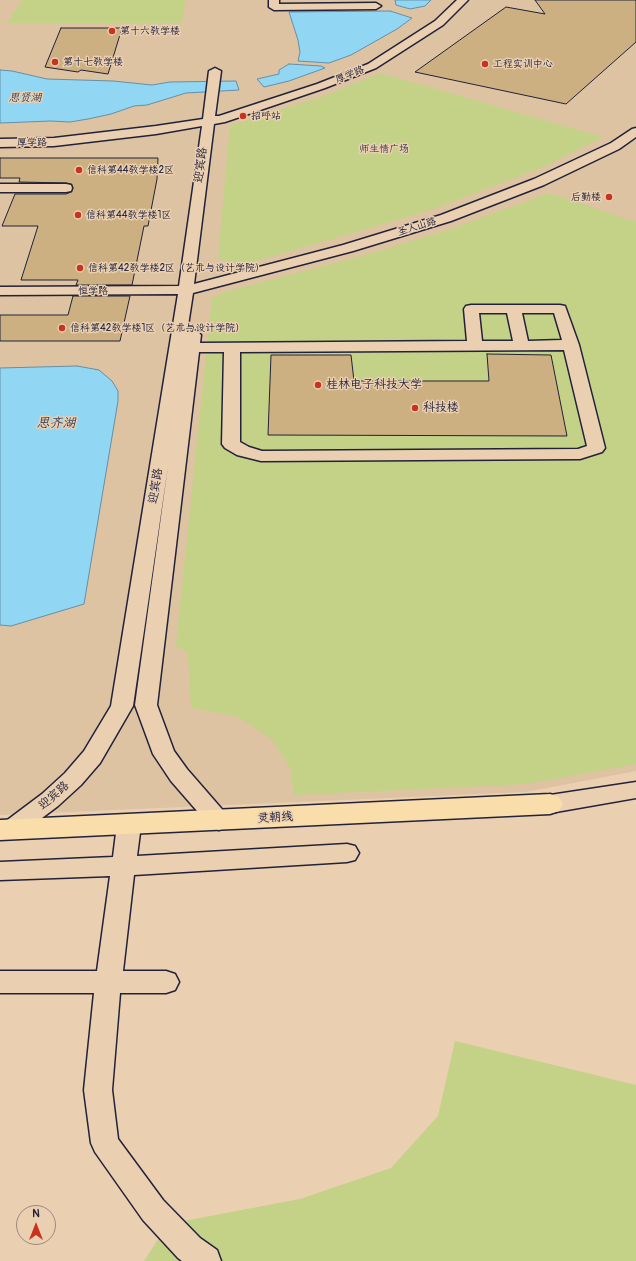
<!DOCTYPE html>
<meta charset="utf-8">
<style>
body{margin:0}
#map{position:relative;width:636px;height:1261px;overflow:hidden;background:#eacfb1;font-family:Pangolin,sans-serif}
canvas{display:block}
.north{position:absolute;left:16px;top:1205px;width:40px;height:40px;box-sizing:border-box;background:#eacfb1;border:1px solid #9a8a82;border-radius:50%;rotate:0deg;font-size:11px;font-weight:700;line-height:16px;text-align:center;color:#22223b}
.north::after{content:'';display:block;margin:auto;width:14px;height:18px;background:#c8321e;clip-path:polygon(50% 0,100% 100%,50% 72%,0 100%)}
</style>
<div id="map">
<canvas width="636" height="1261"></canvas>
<div class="north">N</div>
</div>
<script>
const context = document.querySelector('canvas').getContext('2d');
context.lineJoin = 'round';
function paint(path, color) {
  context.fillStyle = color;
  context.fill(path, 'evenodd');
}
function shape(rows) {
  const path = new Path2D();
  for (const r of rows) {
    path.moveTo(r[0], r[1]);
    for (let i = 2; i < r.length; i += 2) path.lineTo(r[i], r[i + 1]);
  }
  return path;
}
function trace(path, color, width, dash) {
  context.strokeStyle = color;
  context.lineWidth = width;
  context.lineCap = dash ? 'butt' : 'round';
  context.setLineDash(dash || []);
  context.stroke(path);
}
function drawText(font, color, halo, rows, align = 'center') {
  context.font = font + ' Pangolin,"LXGW WenKai TC",sans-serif';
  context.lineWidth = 3;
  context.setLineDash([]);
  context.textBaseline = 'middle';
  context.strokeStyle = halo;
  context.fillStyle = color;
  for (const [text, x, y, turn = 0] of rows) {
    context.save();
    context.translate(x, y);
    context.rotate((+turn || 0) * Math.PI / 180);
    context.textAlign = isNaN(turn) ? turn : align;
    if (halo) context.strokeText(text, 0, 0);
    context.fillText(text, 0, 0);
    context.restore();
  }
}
const built = shape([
 [0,0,636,0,636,771,526,792,0,815]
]);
const green = shape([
 [22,0,185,0,182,23,7,23],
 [380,73,603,137,543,167,431,210,257,261,231,262,218,258,230,125,324,96],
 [549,193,636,222,636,764,526,784,294,795,291,769,272,739,236,716,191,708,188,653,176,645,212,298,225,292,369,254,448,230],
 [455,1041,636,1085,636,1261,144,1261,168,1224,300,1199,391,1168,438,1116]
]);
const water = shape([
 [395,0,431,0,425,6,410,9,396,5,395,0],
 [390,11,412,18,397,29,351,55,329,63,298,61,300,52,298,40,289,12,390,11],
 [289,64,321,66,325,68,289,81,264,87,257,79,279,74,279,70,289,64],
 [0,70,12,71,47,79,113,81,152,85,170,82,236,81,239,90,186,93,147,105,134,106,111,114,88,119,70,122,51,121,0,123,0,70],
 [77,366,99,370,112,381,118,391,118,401,84,604,11,626,0,625,0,368,77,366]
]);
const building = shape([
 [535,0,636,0,636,42,566,104,415,72,506,7,545,14,535,0],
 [61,28,122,28,108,74,81,70,78,72,45,67,61,28],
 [0,158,158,158,157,179,148,226,144,226,132,285,76,285,78,280,21,280,38,226,2,226,15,194,66,194,71,192,73,188,71,184,66,183,19,182,20,178,0,178,0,158],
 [73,296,130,296,120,341,0,341,0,315,68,315,73,296],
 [487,354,551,355,567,436,268,435,271,355,351,355,354,381,489,381,487,354]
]);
const minor = shape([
 [269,0,279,0,279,4,376,3,381,6,376,9,274,10,269,7,269,0],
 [457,0,468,0,443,25,376,68,325,88,225,122,214,124,194,284,343,245,441,215,534,179,611,143,632,129,636,128,636,137,619,149,544,185,451,221,353,251,193,293,187,332,193,330,198,332,201,335,200,343,467,341,464,309,466,306,471,305,560,305,565,306,579,345,605,448,602,452,580,459,261,461,237,455,225,448,222,444,224,352,199,352,157,705,174,751,187,769,227,815,231,821,227,827,219,830,211,827,171,781,153,754,135,705,168,466,133,706,100,763,81,785,58,806,18,836,10,839,2,836,0,827,2,824,42,794,65,773,84,751,111,706,178,294,0,295,0,287,179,286,202,126,156,134,54,146,0,147,0,139,54,138,156,126,203,119,209,71,215,68,221,71,215,116,219,116,317,84,368,64,435,21,457,0],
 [479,313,507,313,513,341,482,341,479,313],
 [522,313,554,313,562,340,528,341,522,313],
 [564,350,587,446,578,449,262,451,249,447,240,442,240,352,564,350],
 [0,184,66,184,71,185,72,188,71,191,66,192,0,192,0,184],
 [636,782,636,798,550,813,542,810,539,804,542,798,550,795,636,782],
 [129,816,137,819,141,825,137,856,347,844,355,846,359,853,355,860,347,862,134,875,123,971,166,971,175,974,179,982,175,990,166,993,120,993,112,1090,118,1139,163,1200,200,1238,217,1250,221,1261,182,1261,178,1258,143,1220,95,1152,91,1143,84,1090,94,993,0,993,0,971,97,971,110,876,0,880,0,862,113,857,117,825,121,819,129,816]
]);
const major = shape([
 [550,794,559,797,563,804,559,811,550,814,0,840,0,820,550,794]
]);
const markers = [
 [112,31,4,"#c8321e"],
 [55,62,4,"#c8321e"],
 [485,64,4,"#c8321e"],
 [243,116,4,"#c8321e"],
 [79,170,4,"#c8321e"],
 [609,197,4,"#c8321e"],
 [78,215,4,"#c8321e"],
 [80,268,4,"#c8321e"],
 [62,328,4,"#c8321e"],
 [318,385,4,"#c8321e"],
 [415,408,4,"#c8321e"]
];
const farPoinames = [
 ["第十六教学楼",120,31],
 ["第十七教学楼",63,62],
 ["工程实训中心",493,64],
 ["招呼站",251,116],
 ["信科第44教学楼2区",87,170],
 ["后勤楼",601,197,"right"],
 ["信科第44教学楼1区",86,215],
 ["信科第42教学楼2区（艺术与设计学院）",88,268],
 ["信科第42教学楼1区（艺术与设计学院）",70,328]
];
const farStreetnames = [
 ["厚学路",350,75,-22],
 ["厚学路",32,143,-1],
 ["圣人山路",417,227,-17],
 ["恒学路",93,291]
];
const farParknames = [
 ["师生情广场",384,149]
];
const farWaternames = [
 ["思贤湖",25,98]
];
const streetNames = [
 ["迎宾路",201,165,-83],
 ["迎宾路",156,486,-81],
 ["迎宾路",54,796,-41],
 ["灵朝线",275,818,-3]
];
const poiNames = [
 ["桂林电子科技大学",326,385],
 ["科技楼",423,408]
];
const waterNames = [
 ["思齐湖",56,424]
];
paint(built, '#ddc3a1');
paint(green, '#c3d287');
paint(water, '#91d7f3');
trace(water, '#658fa9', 1);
paint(building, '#ccb081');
trace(building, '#22223b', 1);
trace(minor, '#22223b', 3);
trace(major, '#22223b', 3);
paint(minor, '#eacfb1');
paint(major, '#f9ddab');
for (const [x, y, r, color] of markers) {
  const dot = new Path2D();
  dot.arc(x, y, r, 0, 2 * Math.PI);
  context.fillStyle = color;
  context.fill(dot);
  trace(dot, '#eacfb1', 1.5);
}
drawText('10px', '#22223b', '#eacfb1', farPoinames, 'left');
drawText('10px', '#22223b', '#eacfb1', farStreetnames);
drawText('10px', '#3a3c46', '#eacfb1', farParknames);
drawText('italic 11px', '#333d57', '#eacfb1', farWaternames);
drawText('12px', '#22223b', '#eacfb1', streetNames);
drawText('12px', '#22223b', '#eacfb1', poiNames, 'left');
drawText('italic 13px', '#333d57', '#eacfb1', waterNames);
</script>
